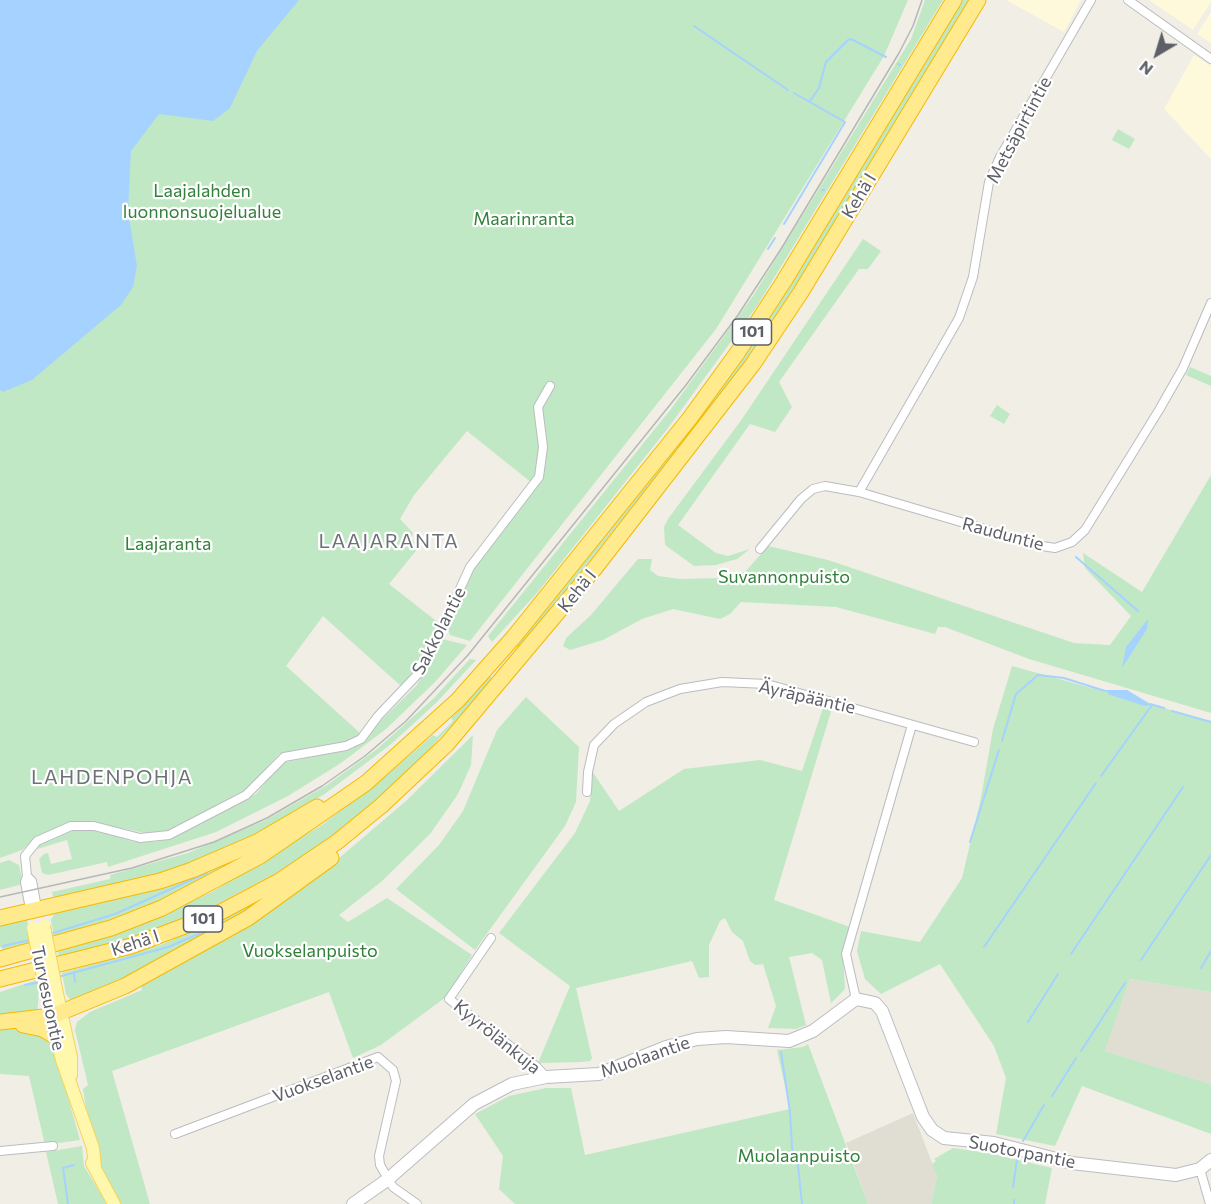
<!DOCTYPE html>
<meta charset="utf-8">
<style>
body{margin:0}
#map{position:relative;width:1211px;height:1204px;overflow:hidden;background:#f0eee5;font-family:Commissioner,sans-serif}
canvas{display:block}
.north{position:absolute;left:1127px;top:24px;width:60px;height:60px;-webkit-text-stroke:4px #fff;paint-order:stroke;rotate:218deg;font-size:16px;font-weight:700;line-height:24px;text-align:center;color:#5d6066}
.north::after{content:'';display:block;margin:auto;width:21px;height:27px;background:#5d6066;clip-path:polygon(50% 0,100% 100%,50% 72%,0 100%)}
</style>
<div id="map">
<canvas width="1211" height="1204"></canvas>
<div class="north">N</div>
</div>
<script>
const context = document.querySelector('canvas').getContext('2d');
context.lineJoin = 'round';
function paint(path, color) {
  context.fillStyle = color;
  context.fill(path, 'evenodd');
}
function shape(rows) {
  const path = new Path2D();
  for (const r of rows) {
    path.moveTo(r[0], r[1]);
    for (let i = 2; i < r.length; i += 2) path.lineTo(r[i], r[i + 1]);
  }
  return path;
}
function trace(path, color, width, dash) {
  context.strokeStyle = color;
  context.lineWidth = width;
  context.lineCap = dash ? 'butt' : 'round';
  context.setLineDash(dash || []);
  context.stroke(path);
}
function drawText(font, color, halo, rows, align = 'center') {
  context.font = font + ' Commissioner,sans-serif';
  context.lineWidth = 4.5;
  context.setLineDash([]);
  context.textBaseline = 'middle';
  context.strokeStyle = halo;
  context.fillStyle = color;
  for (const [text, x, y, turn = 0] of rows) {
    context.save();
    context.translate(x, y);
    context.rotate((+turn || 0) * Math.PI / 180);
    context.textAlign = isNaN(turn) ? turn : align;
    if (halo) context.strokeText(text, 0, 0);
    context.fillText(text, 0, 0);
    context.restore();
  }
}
const commercial = shape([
 [1006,0,1081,0,1064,32],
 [1149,0,1211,0,1211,2,1193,30],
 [1211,12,1211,43,1197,34],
 [1194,55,1211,66,1211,159,1164,109]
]);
const education = shape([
 [1130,979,1211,992,1211,1084,1105,1051],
 [913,1113,937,1176,931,1204,868,1204,846,1143]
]);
const green = shape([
 [0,0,908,0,884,56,716,329,470,641,450,635,447,627,474,569,537,487,467,431,414,495,400,519,413,533,411,538,419,547,389,584,440,624,409,678,402,687,323,616,286,666,360,733,352,742,279,754,248,788,169,831,145,833,92,822,73,822,37,837,22,850,0,858],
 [925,0,943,0,757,306,668,428,537,593,492,642,488,636,671,409,753,296,911,39],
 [963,0,969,0,795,289,747,360,520,649,516,646,633,501,743,357,790,285],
 [1118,129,1135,139,1129,149,1112,140],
 [863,239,881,251,868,269,859,269,779,382,792,407,775,432,750,424,678,525,716,553,728,556,750,549,737,559,716,565,694,566,665,545,664,527,668,519,742,419],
 [1190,367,1211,376,1211,386,1186,375],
 [997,405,1010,414,1004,424,990,416],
 [1211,475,1211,713,1029,659,945,627,938,627,935,634,836,607,741,602,730,614,720,619,673,609,642,619,603,640,570,650,563,646,566,638,591,615,638,559,652,559,650,570,658,576,680,579,720,578,745,572,768,546,828,560,1074,643,1110,645,1131,616,1085,568,1083,553,1142,592],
 [442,639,467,645,435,682,386,729,341,763,288,796,216,832,108,867,107,862,48,875,42,873,39,859,44,854,48,853,51,864,72,859,67,840,37,849,36,845,73,829,95,830,134,842,154,842,173,838,256,794,281,763,352,749,417,685],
 [470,659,476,660,436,703,390,745,326,793,275,825,179,868,54,900,52,892,110,879,110,875,188,853,266,820,327,785,377,749,434,698],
 [1012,666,1211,721,1211,992,1130,979,1105,1051,1211,1084,1211,1134,1082,1086,1055,1146,996,1134,1006,1078,994,1046,940,964,881,994,865,979,857,951,861,931,920,942,962,878,981,798,993,729],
 [490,676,494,680,408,772,355,819,293,864,196,915,135,937,59,958,58,952,144,923,212,892,322,825,393,770,433,735,437,737,453,721,451,718],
 [526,697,579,747,576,802,565,826,475,950,396,889,439,845,463,811,497,730],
 [825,702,833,705,774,900,850,927,843,957,845,989,831,1003,822,960,812,953,789,957,806,1025,796,1029,768,1028,776,1006,763,964,755,965,750,961,743,941,732,932,725,918,720,921,709,945,709,977,699,978,692,961,576,988,592,1058,590,1061,581,1062,538,1063,570,986,499,933,575,833,590,801,592,771,619,811,684,769,760,760,802,771],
 [473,735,471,765,458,794,430,834,381,882,339,915,348,922,387,898,472,955,446,997,381,1045,353,1058,329,992,112,1071,150,1204,121,1204,104,1175,88,1120,83,1089,88,1085,75,1030,77,1022,90,1012,142,990,141,985,338,859,406,801],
 [255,850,163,899,94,925,54,937,51,920,55,912],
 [9,860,19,865,23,884,0,890,0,863],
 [261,901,237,921,73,1004,66,994,62,973,163,944],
 [27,919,32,943,3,950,0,946,0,923],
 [40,979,37,1015,0,1019,0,992],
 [24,1028,49,1040,55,1051,80,1140,45,1145,29,1076,0,1074,0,1030],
 [808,1044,868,1204,515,1204,499,1189,503,1156,475,1114,509,1096,546,1088,571,1088,585,1155,790,1109,777,1050,803,1047],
 [82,1146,84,1166,107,1204,58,1204,46,1152],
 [953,1148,988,1153,1052,1168,1045,1204,931,1204,937,1176,932,1164,936,1161,934,1159]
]);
const water = shape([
 [0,0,299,0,257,51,230,108,213,121,159,114,131,151,128,211,137,266,133,287,121,305,32,380,3,392,0,390],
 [1148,619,1147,629,1122,668,1126,647],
 [1104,690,1127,690,1152,705,1145,706,1110,695]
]);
const stream = shape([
 [694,26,788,90],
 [898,64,900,65],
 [810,101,819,88,826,62,848,40,851,39,886,57],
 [822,190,824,190],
 [784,224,845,122,794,93],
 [768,249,775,238],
 [1076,557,1138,611],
 [1150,704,1164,708],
 [1172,711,1211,722],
 [1002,741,1016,694,1038,675,1064,678,1105,691],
 [1101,776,1152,705],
 [970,842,999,750],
 [50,934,115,914,207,873],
 [3,946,30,940],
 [984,947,1096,783],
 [1071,954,1183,787],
 [1141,960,1211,855],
 [1201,968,1211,951],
 [74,974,75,982],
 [58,977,168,947,220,925],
 [25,985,41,982],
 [1028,1022,1058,974],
 [1081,1051,1125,983],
 [781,1052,790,1112,792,1148,798,1165,802,1204],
 [1052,1096,1076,1058],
 [1023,1141,1044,1105],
 [1013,1187,1017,1159],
 [1014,1200,1014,1204],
 [68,1204,63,1168,74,1165]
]);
const street = shape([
 [1128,0,1211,59],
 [859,492,959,318,973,277,989,182,1000,157,1091,0],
 [760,549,801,499,813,489,825,486,859,492,1042,546,1055,548,1072,542,1085,530,1159,410,1183,368,1211,303],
 [587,792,588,772,594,745,614,724,646,702,680,689,722,682,767,684,974,742],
 [27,876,32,881,37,908],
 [30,909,25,882,27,876,25,856,37,841,71,826,94,826,140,838,169,835,246,795,284,757,346,746,361,739,378,716,417,675,439,635,470,567,539,477,543,447,538,407,550,386],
 [491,938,449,999,537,1067,546,1077],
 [856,999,846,954,912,725],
 [175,1134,378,1057,393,1070,396,1081,379,1156,380,1165,393,1187,417,1204],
 [0,1151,53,1146],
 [1200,1169,1210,1204]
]);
const secondary = shape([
 [353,1204,387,1180,474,1104,512,1084,546,1077,599,1074,666,1047,697,1039,726,1037,789,1041,813,1031,856,999,875,1003,882,1011,923,1117,932,1130,944,1138,994,1143,1072,1163,1176,1175,1200,1169,1211,1160]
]);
const primary = shape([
 [56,989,71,1057,71,1075],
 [46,991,62,1060,93,1148,95,1168],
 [92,1163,114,1204]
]);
const highway = shape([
 [0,918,160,881,192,870,257,842,317,807],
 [0,959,111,928,162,908,260,856,366,783,458,700,513,638,690,418,738,352,784,281,954,0],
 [0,979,131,946,217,914,281,880,337,842,381,806,447,744,595,568,753,364,801,292,978,0],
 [0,1022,52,1016,125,986,248,918,331,858],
 [23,1025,43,1029,56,1037]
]);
const tram = shape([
 [0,897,132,868,214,842,267,818,322,786,365,756,406,721,468,655,686,385,738,315,781,249,899,53,913,26,922,0]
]);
const primaryBridge = shape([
 [44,926,56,989],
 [33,928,46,991]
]);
const shields = [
 [752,332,39],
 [203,919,39]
];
const shieldNames = [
 ["101",752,332],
 ["101",203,919]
];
const streetNames = [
 ["Metsäpirtintie",1019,130,-62],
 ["Kehä I",859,196,-59],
 ["Rauduntie",1003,534,15],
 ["Kehä I",577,591,-51],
 ["Sakkolantie",439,631,-63],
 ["Äyräpääntie",807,697,13],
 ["Kehä I",135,943,-18],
 ["Turvesuontie",48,998,78],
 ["Kyyrölänkuja",497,1037,39],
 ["Muolaantie",645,1057,-19],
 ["Vuokselantie",323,1079,-20],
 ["Suotorpantie",1022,1152,11]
];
const parkNames = [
 ["Laajalahden",202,191],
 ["luonnonsuojelualue",202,212],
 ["Maarinranta",524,219],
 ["Laajaranta",168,544],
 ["Suvannonpuisto",784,577],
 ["Vuokselanpuisto",310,951],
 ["Muolaanpuisto",799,1156]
];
const neighbourhoodNames = [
 ["LAAJARANTA",389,541],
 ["LAHDENPOHJA",112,777]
];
paint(commercial, '#fff9db');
paint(education, '#e0ddd3');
paint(green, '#c1e8c4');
paint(water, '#a6d2ff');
trace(stream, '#a6d2ff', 2);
trace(street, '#babcc1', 10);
trace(secondary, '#bbbdc3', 14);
trace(primary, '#f5d459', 14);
trace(highway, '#f5b900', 17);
trace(street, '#fff', 8);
trace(secondary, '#fff', 12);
trace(primary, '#fff7ab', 12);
trace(highway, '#ffea8d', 15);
trace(tram, '#b6b7b7', 1.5);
trace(primaryBridge, '#f5d459', 14, []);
trace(primaryBridge, '#fff7ab', 12);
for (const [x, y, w] of shields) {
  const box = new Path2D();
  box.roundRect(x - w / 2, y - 13, w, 26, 4.5);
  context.fillStyle = '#fff';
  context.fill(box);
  trace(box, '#5d6066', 1.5);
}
drawText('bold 16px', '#5d6066', null, shieldNames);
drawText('18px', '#5d6066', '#fff', streetNames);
drawText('18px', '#31813a', '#fff', parkNames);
context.letterSpacing = '1.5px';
drawText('20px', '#6e7278', '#fff', neighbourhoodNames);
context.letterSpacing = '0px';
</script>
